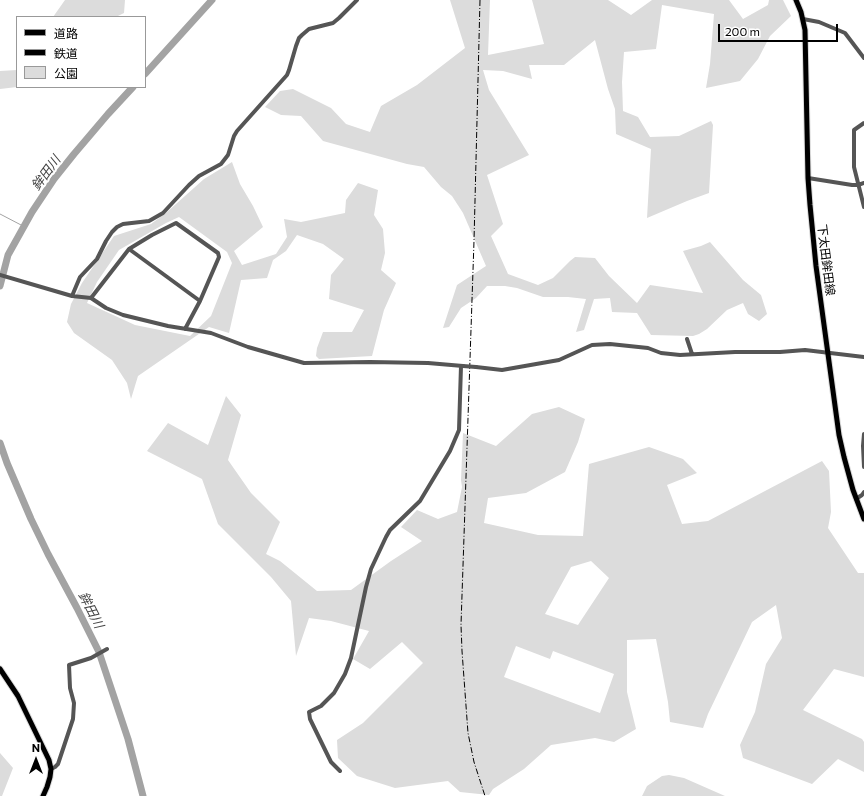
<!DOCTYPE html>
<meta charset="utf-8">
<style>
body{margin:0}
#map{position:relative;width:864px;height:796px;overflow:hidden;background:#fff;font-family:Commissioner,"Noto Sans JP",sans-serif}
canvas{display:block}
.legend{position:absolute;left:16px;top:16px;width:130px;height:72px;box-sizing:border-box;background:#fff;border:1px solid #999;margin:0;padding:5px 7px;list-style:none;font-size:12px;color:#000}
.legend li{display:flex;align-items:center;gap:8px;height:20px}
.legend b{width:20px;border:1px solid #999}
.north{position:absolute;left:16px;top:740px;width:40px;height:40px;-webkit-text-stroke:3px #fff;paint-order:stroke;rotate:0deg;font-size:11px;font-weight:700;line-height:16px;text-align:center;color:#000}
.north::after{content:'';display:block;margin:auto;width:14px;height:18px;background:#000;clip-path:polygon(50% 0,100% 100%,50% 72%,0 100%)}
.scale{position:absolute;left:718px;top:24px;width:120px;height:18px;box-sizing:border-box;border:2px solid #000;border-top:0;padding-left:5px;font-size:12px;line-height:14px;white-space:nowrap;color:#000;-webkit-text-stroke:3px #fff;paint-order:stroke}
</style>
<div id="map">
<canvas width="864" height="796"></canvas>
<ul class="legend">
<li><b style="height:5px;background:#000"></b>道路</li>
<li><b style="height:5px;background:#000"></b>鉄道</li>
<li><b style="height:11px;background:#dcdcdc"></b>公園</li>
</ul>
<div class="north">N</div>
<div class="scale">200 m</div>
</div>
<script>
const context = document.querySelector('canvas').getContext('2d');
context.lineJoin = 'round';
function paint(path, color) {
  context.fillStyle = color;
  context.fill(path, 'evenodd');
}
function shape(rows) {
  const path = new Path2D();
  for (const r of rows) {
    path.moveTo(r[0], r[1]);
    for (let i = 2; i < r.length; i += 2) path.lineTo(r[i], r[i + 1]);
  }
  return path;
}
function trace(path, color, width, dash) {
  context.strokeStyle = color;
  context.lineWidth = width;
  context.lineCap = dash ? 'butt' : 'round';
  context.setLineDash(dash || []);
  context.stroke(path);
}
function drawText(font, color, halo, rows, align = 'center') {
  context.font = font + ' Commissioner,"Noto Sans JP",sans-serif';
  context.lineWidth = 4;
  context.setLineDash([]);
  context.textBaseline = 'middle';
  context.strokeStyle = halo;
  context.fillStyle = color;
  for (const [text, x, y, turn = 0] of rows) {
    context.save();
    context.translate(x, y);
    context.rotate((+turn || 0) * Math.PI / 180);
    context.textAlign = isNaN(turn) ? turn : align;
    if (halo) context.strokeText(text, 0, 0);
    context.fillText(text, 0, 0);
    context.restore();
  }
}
const green = shape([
 [65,0,125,0,124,13,116,17,53,17],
 [450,0,490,0,488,55,544,44,532,0,608,0,631,15,652,0,729,0,743,19,768,5,769,0,783,0,791,16,770,36,758,59,740,81,706,88,710,64,714,14,662,5,656,49,624,52,622,82,623,111,638,117,650,137,679,136,711,121,713,125,709,193,687,201,647,218,651,149,616,134,615,109,608,89,595,40,564,65,529,65,532,79,503,71,483,70,489,90,529,155,487,175,503,224,491,236,508,274,538,285,553,278,570,261,575,257,595,258,609,276,637,303,650,285,703,293,683,251,701,246,710,242,743,280,761,295,767,314,759,321,748,314,743,303,727,310,707,329,699,334,693,336,651,335,637,313,612,312,610,298,594,299,584,330,576,332,586,299,568,297,543,297,517,288,505,286,487,286,476,298,461,308,449,327,443,328,457,285,486,266,463,213,452,196,441,187,424,167,407,164,323,141,301,116,281,115,265,107,280,91,293,89,331,108,346,124,370,132,381,106,417,85,465,48],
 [17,70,17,87,0,89,0,71],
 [232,162,240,184,253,206,263,227,234,251,242,265,276,254,287,237,284,219,301,222,345,213,346,200,358,183,378,190,374,215,383,229,385,253,381,270,396,283,384,310,372,356,319,359,316,356,317,348,323,332,352,332,364,310,329,299,331,275,344,259,323,244,297,235,286,251,273,260,267,278,241,280,229,333,209,327,138,376,131,399,127,383,112,360,74,333,67,322,71,304,82,283,114,236,151,224,167,212,204,179],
 [179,217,227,252,232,263,211,316,190,336,135,325,87,303,97,282,119,250,166,223],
 [226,396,241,415,228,460,251,493,280,522,266,554,280,561,317,591,351,590,391,561,422,541,401,527,417,510,438,519,457,512,462,487,461,480,463,433,496,446,532,414,559,407,585,419,578,442,565,472,526,493,488,498,484,523,538,535,583,536,589,464,649,447,683,459,697,473,667,485,682,524,708,521,822,461,829,471,831,512,828,528,858,573,864,573,864,677,834,669,803,710,862,739,864,742,864,772,838,759,812,784,743,758,740,745,755,712,766,664,782,638,776,605,752,622,708,714,703,728,670,722,668,702,656,639,627,640,627,692,636,729,614,742,595,738,551,745,524,769,493,789,489,795,460,792,448,781,395,788,357,776,338,758,337,740,363,723,423,663,402,642,370,669,353,659,369,631,331,621,309,618,296,656,291,601,271,577,218,524,202,479,147,451,168,423,208,445],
 [591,561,609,578,578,625,545,614,571,567],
 [516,646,550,659,553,651,614,674,600,713,504,677],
 [0,753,13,768,2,796,0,796],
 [669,775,684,778,725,796,642,796,647,786,662,776]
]);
const stream = shape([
 [0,214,23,226]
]);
const river = shape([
 [145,74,212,0],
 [0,286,8,255,32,212,54,179,74,154,108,114,133,87],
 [0,443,7,463,31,519,48,554,77,608,99,652,128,739,143,796]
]);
const minor = shape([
 [803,19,819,22,845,33,864,58],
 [864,123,854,130,854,167,864,207],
 [808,178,852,185,858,185,864,183],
 [129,249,200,301],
 [0,275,72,296,91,298,106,308,123,315,168,326,211,333,248,347,304,363,370,362,428,363,463,366],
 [72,296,80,277,97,259,106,241,112,232,117,227,123,224,149,221,163,213,189,185,199,176,221,164,228,155,234,136,237,131,287,75,289,70,296,46,299,38,302,35,309,29,333,23,339,18,357,0],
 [91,298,129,249,152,235,176,223,218,253,219,257,200,301,185,329],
 [687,339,692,354],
 [476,367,502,370,559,360,592,345,610,344,648,348,661,353,680,355,735,352,780,352,805,350,864,357],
 [864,434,863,446,864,467],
 [856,499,862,495,864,492],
 [51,769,55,767,58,764,73,719,74,703,70,688,69,665,91,658,107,649],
 [340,771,331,762,310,719,309,712,321,706,334,693,345,674,351,658,366,587,371,569,386,537,390,530,420,501,450,451,459,430,461,366]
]);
const major = shape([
 [796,0,801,12,805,30,808,178,810,205,816,266,839,435,844,457,853,490,864,519],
 [0,669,18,696,49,760,51,769,50,777,47,787,43,796]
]);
const rail = shape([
 [480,0,474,241,461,625,462,651,468,733,474,762,485,796]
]);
const minorBridge = shape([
 [463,366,476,367]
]);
const streetNames = [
 ["下太田鉾田線",826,260,83]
];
const waterNames = [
 ["鉾田川",46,173,-54],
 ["鉾田川",91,610,63]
];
paint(green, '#dcdcdc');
trace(stream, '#a3a3a3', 1);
trace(river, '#a3a3a3', 7);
trace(major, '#dbdbdb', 7);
trace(minor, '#555', 4);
trace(major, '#000', 5);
trace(rail, '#000', 1, [6, 2, 1, 2]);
trace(minorBridge, '#555', 4);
drawText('12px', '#000', '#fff', streetNames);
drawText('italic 13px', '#444', '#fff', waterNames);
</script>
